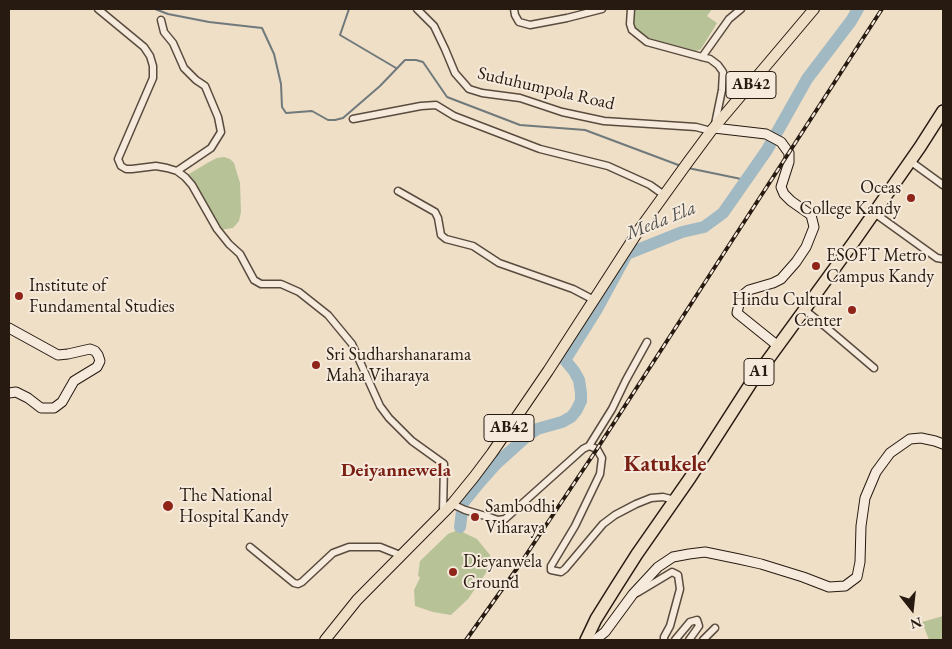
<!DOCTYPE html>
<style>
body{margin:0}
#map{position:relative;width:952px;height:649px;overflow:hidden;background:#efdfc7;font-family:"EB Garamond",serif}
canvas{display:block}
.frame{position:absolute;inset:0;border:10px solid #271a10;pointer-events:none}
.north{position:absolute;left:887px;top:584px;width:50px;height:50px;-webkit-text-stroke:4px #f5eadb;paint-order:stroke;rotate:164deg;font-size:14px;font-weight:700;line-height:20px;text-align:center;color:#271a10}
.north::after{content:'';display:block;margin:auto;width:18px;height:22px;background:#271a10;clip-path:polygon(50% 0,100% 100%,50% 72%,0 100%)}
</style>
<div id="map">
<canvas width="952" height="649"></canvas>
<div class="frame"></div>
<div class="north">N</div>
</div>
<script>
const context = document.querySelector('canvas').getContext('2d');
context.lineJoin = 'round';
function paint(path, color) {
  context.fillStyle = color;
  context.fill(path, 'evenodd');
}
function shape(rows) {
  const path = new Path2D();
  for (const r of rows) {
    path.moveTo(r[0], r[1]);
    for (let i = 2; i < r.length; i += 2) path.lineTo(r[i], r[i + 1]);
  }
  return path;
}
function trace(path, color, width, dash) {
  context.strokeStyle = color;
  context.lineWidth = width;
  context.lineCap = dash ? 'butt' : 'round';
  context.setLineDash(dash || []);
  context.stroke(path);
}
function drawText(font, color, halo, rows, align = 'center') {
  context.font = font + ' "EB Garamond",serif';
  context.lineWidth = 4;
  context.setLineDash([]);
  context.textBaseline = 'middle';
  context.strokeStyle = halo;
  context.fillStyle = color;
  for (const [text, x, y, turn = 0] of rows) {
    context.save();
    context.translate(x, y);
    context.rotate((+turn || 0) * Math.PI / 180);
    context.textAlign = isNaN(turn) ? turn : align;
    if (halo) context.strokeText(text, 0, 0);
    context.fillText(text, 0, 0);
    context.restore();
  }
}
const green = shape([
 [630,9,712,9,707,16,717,23,701,49,696,51,641,36,633,29],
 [224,157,230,159,234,163,240,183,241,212,239,221,233,228,220,230,190,180,189,174,209,162,217,158],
 [458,530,477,539,490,555,488,570,468,599,451,615,433,612,415,606,414,590,420,578,418,575,420,561,448,534],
 [943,616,943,640,929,640,922,622]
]);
const stream = shape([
 [155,9,168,14,209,22,262,28,274,54,281,84,282,107,286,113,312,111,328,120,335,120,343,118,380,86,405,60,416,60,423,62,447,97,520,125,585,130,681,166],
 [349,9,340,35,396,68],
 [688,168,746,180]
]);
const river = shape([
 [460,527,463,503,480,482,496,464,527,436,537,429,562,422,571,417,576,411,581,401,581,393,579,380,574,371,565,360,597,309,627,254,682,232,704,227,723,213,767,150,807,79,851,21,858,9]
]);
const street = shape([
 [98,9,144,47,150,56,153,66,153,78,118,159,121,166,126,169,132,169,156,166,167,168,177,171,185,177,192,185,217,229,229,244,240,254,254,280,261,284,281,284,299,292,328,315,352,344,380,406,389,418,412,441,444,464,443,513],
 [417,9,434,26,445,49,455,73,469,89,482,93,520,98,562,112,604,121,696,127,711,131],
 [514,9,515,15,519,22,530,25,567,18,602,9],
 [631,9,630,24,632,30,647,42,702,57,710,59,718,65,723,72,722,90,715,124],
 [161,20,164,32,173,43,184,68,196,80,205,86,218,117,221,132,211,148,177,171],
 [702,57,729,19,741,9],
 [353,119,421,106,436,105,454,116,540,149,608,166,650,185,664,195],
 [910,161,943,185],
 [398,191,435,212,438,218,441,235,446,239,473,246,499,263,573,289,594,300],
 [873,212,937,258,943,259],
 [805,310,827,328,874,368],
 [589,446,612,409,626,380,647,342],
 [452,504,465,510,492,518,498,520,505,519,583,449,589,446,597,449,602,458,600,474,575,526,551,566,551,570,561,572,565,569,603,524,615,515,636,504,651,498,663,497,675,500],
 [250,547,294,583,298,584,302,582,333,553,349,547,380,547,400,555],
 [637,593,672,572,678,575,680,589,670,626,664,637,664,640],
 [675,640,690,622,697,620,699,626,689,640],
 [703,640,715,628]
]);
const secondary = shape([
 [714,128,766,134,781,142,789,153,789,162,781,187,784,194,791,201,811,215,814,227,806,247,796,262,781,279,773,283,749,290,743,295,739,304,737,313,778,346],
 [9,328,58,355,68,354,90,349,95,351,98,355,100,361,97,367,74,381,62,402,54,408,41,408,28,398,16,392,9,393],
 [595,640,605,632,633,594,658,567,673,557,689,554,705,552,739,559,761,564,803,577,829,587,845,586,857,577,860,562,861,526,865,498,876,472,890,453,910,439,921,438,935,441,943,444]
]);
const primary = shape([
 [325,640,357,600,452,504,474,477,492,453,548,371,639,230,688,162,711,131,814,9]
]);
const highway = shape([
 [586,640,596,619,616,587,637,554,690,478,751,383,853,243,920,147,943,111]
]);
const rail = shape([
 [466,640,518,567,597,449,882,9]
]);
const markers = [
 [911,198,5,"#8f2418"],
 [816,266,5,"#8f2418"],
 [19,296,5,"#8f2418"],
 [852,310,5,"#8f2418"],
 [316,365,5,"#8f2418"],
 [168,506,6,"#8f2418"],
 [475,517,5,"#8f2418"],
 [453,572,5,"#8f2418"]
];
const shields = [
 [751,85,50],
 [759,372,30],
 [509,428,50]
];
const shieldNames = [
 ["AB42",751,85],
 ["A1",759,372],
 ["AB42",509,428]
];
const streetNames = [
 ["Suduhumpola Road",546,89,13]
];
const poiNames = [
 ["Oceas",901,188,"right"],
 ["College Kandy",901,209,"right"],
 ["ESOFT Metro",826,256],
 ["Campus Kandy",826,277],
 ["Institute of",29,286],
 ["Fundamental Studies",29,307],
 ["Hindu Cultural",842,300,"right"],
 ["Center",842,321,"right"],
 ["Sri Sudharshanarama",326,355],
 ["Maha Viharaya",326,376],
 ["The National",179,496],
 ["Hospital Kandy",179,517],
 ["Sambodhi",485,507],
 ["Viharaya",485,528],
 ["Dieyanwela",463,562],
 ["Ground",463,583]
];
const waterNames = [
 ["Meda Ela",661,221,-22]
];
const neighbourhoodNames = [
 ["Deiyannewela",396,471]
];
const districtNames = [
 ["Katukele",665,465]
];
paint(green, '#b7c297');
trace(stream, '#70797b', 2);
trace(river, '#a1b9c2', 12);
trace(street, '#594b3e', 9);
trace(secondary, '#271a10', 11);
trace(primary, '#271a10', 12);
trace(highway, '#271a10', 14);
trace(street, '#f5eadb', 6);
trace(secondary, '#f5eadb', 9);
trace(primary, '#efdfc7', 10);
trace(highway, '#efdfc7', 11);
trace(rail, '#271a10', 4);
trace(rail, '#f5eadb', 2, [5.5]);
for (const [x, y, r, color] of markers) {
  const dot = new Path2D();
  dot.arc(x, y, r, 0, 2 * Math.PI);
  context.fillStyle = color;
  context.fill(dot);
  trace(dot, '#f5eadb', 2);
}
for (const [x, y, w] of shields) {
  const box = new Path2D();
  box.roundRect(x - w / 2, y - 13.5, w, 27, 4);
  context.fillStyle = '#f5eadb';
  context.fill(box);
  trace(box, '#271a10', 1);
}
drawText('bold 16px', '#271a10', null, shieldNames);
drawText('18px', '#271a10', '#f5eadb', streetNames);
drawText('18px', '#271a10', '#f5eadb', poiNames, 'left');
drawText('italic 19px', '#52524e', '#f5eadb', waterNames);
drawText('bold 19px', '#7a1f14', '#f5eadb', neighbourhoodNames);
drawText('bold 22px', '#7a1f14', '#f5eadb', districtNames);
</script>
